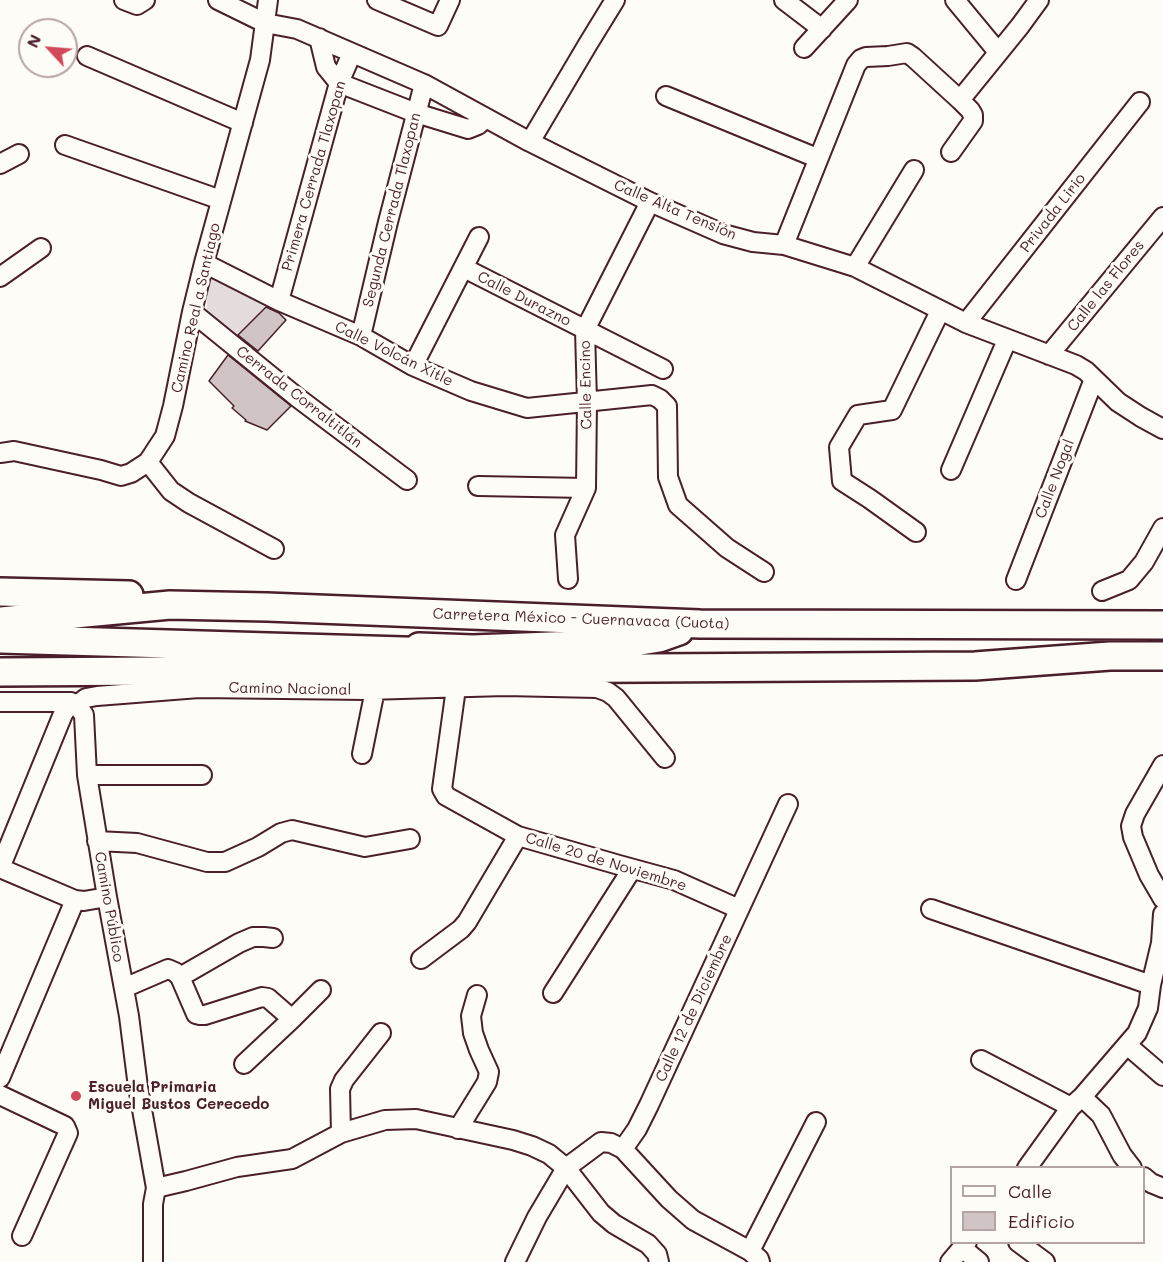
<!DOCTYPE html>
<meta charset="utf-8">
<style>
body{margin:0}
#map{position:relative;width:1163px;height:1262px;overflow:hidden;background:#fdfcf7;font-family:Mali,sans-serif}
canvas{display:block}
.legend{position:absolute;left:950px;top:1166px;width:195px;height:78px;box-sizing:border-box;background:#fdfcf7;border:2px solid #b5a4a5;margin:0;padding:8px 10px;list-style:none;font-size:18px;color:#4a1f2b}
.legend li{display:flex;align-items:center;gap:12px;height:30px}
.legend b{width:30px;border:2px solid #b5a4a5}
.north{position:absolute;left:18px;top:18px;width:60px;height:60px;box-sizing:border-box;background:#fdfcf7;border:2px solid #b5a4a5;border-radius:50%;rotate:296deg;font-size:16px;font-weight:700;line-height:24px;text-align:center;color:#4a1f2b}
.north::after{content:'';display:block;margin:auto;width:21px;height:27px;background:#d1495b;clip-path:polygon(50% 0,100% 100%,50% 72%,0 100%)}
</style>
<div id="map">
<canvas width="1163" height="1262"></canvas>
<ul class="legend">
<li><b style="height:8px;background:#fdfcf7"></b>Calle</li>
<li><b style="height:16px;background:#d0c5c4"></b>Edificio</li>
</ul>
<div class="north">N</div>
</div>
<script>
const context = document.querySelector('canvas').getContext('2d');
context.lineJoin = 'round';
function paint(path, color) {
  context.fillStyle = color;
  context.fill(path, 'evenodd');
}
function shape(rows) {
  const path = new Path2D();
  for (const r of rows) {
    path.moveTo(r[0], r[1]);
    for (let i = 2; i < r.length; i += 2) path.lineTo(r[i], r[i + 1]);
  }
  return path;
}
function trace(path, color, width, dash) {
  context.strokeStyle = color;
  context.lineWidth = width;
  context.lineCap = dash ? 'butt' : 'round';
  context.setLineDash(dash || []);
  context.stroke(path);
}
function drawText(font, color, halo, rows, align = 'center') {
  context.font = font + ' Mali,sans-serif';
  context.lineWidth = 6;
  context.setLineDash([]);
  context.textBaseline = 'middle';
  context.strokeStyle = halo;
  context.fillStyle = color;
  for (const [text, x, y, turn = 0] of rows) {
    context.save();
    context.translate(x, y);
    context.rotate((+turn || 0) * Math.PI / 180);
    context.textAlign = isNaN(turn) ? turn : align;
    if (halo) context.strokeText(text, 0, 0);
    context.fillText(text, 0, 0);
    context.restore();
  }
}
const green = shape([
 [209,269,269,303,236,338,206,317]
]);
const building = shape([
 [266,307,279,313,286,320,258,351,238,335,266,307],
 [228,355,291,406,267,430,245,421,246,420,232,408,234,406,209,381,228,355]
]);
const minor = shape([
 [124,0,137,5,145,0],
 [218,0,265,23,297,29,424,84,530,142,650,202,723,234,753,242,784,245,855,267,966,323,1076,365,1086,371,1118,402,1141,417,1163,429],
 [377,0,438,26,450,0],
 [784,0,822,29],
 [955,0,998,52],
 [319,38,326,67,339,83,416,113,468,129,478,125,486,118],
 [804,48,848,0],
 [87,56,243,123],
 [666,96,817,158],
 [530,142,588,44,615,0],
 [65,145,221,200],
 [951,152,973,121,973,115,970,110,960,100,1020,26,1039,0],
 [0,164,19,154],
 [784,245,856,65,861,59,866,57,888,56,907,53,913,57,960,100],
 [204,263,279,301,361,336,413,366,471,391,527,408,652,395,660,399,667,406,668,477,678,505,727,548,764,572],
 [855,267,914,170],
 [464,268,663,369],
 [0,277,41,248],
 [279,301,339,83,352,53],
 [192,312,298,398,407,480],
 [966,323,1140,102],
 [361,336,388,222,424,84],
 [1049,355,1163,217],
 [413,366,479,237],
 [0,453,14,451,101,470,121,476,131,473,148,462,165,436,173,406,192,312,204,263,260,60,268,0],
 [148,462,171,491,189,503,274,549],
 [951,470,1007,340],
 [478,486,586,488],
 [916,532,870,499,842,481,839,447,858,415,892,410,940,311],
 [568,579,565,535,586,488,587,402,585,330,650,202],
 [1016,580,1094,379],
 [1102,591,1129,580,1144,562,1163,528],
 [456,688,442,789,446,796,518,836,619,865,674,880,739,909],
 [0,702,71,702,77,705,84,715,87,775,107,897,129,1016,138,1087,156,1188,153,1204,153,1262],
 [77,705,86,698,97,696,199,688,367,690,505,686,597,688,608,692,616,698,665,758],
 [362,754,375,690],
 [1163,765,1135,814,1131,826,1133,837,1149,875,1163,899],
 [87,775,202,775],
 [97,841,137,843,207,862,225,862,258,847,281,833,292,830,365,847,410,839],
 [0,868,63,714,71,702],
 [0,868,75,900,84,901,107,897],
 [931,909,1151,985],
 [421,959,461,929,467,922,518,836],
 [180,977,239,943,253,937,264,937,273,938],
 [124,988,168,969,175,972,180,977,196,1014,200,1015,205,1015,262,997,268,998,292,1019,244,1064],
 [553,993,632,869],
 [292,1019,321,990],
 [1127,1045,1163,1076],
 [981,1060,1071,1107],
 [0,1078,75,900],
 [0,1095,65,1126,68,1133,22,1236],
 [1082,1097,1101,1115,1122,1155,1132,1168],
 [458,1129,487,1082,489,1072,479,1050,473,1033,471,1016,477,995],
 [341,1133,340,1089,344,1080,381,1033],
 [623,1149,637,1129,649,1105,788,804],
 [1027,1168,1071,1107,1082,1097,1137,1033,1148,1008,1151,985,1161,943,1163,914],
 [1144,1177,1151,1183,1163,1188],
 [156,1188,186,1181,237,1167,292,1159,341,1133,385,1120,416,1119,513,1140,532,1146,549,1154,566,1168,601,1213,614,1224,648,1244,657,1254,659,1262],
 [1018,1242,1045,1262],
 [962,1248,979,1262],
 [750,1251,816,1122],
 [515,1262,537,1217,566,1168,601,1142,611,1143,623,1149,669,1199,693,1220,750,1251,759,1259,760,1262],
 [950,1262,967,1242]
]);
const highway = shape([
 [0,592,129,595],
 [0,621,170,605,267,607,700,624,1163,625],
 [0,639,437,652],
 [419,647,473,649,628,643,659,638,679,631],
 [0,672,975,666,1110,656,1163,656]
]);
const markers = [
 [76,1096,6,"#d1495b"]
];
const streetNames = [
 ["Primera Cerrada Tlaxopan",314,176,-74],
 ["Segunda Cerrada Tlaxopan",392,210,-76],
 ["Calle Alta Tensión",675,210,23],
 ["Privada Lirio",1053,213,-52],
 ["Calle las Flores",1106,286,-51],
 ["Calle Durazno",524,299,27],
 ["Camino Real a Santiago",196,308,-77],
 ["Calle Volcán Xitle",394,354,26],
 ["Calle Encino",586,385,-91],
 ["Cerrada Corraltitlán",299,397,38],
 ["Calle Nogal",1055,479,-69],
 ["Carretera México - Cuernavaca (Cuota)",581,619,2],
 ["Camino Nacional",290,689,1],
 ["Calle 20 de Noviembre",606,862,17],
 ["Camino Público",109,907,80],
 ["Calle 12 de Diciembre",694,1008,-65]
];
const poiNames = [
 ["Escuela Primaria",88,1087],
 ["Miguel Bustos Cerecedo",88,1104]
];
paint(green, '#e3dcda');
paint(building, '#d0c5c4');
trace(building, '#4a1f2b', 1.5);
trace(minor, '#4a1f2b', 22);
trace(highway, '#4a1f2b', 32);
trace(minor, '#fdfcf7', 18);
trace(highway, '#fdfcf7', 27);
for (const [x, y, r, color] of markers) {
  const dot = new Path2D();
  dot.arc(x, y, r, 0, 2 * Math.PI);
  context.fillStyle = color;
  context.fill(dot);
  trace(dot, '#fdfcf7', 2);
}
drawText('15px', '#4a1f2b', '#fdfcf7', streetNames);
drawText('bold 15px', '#4a1f2b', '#fdfcf7', poiNames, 'left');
</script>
